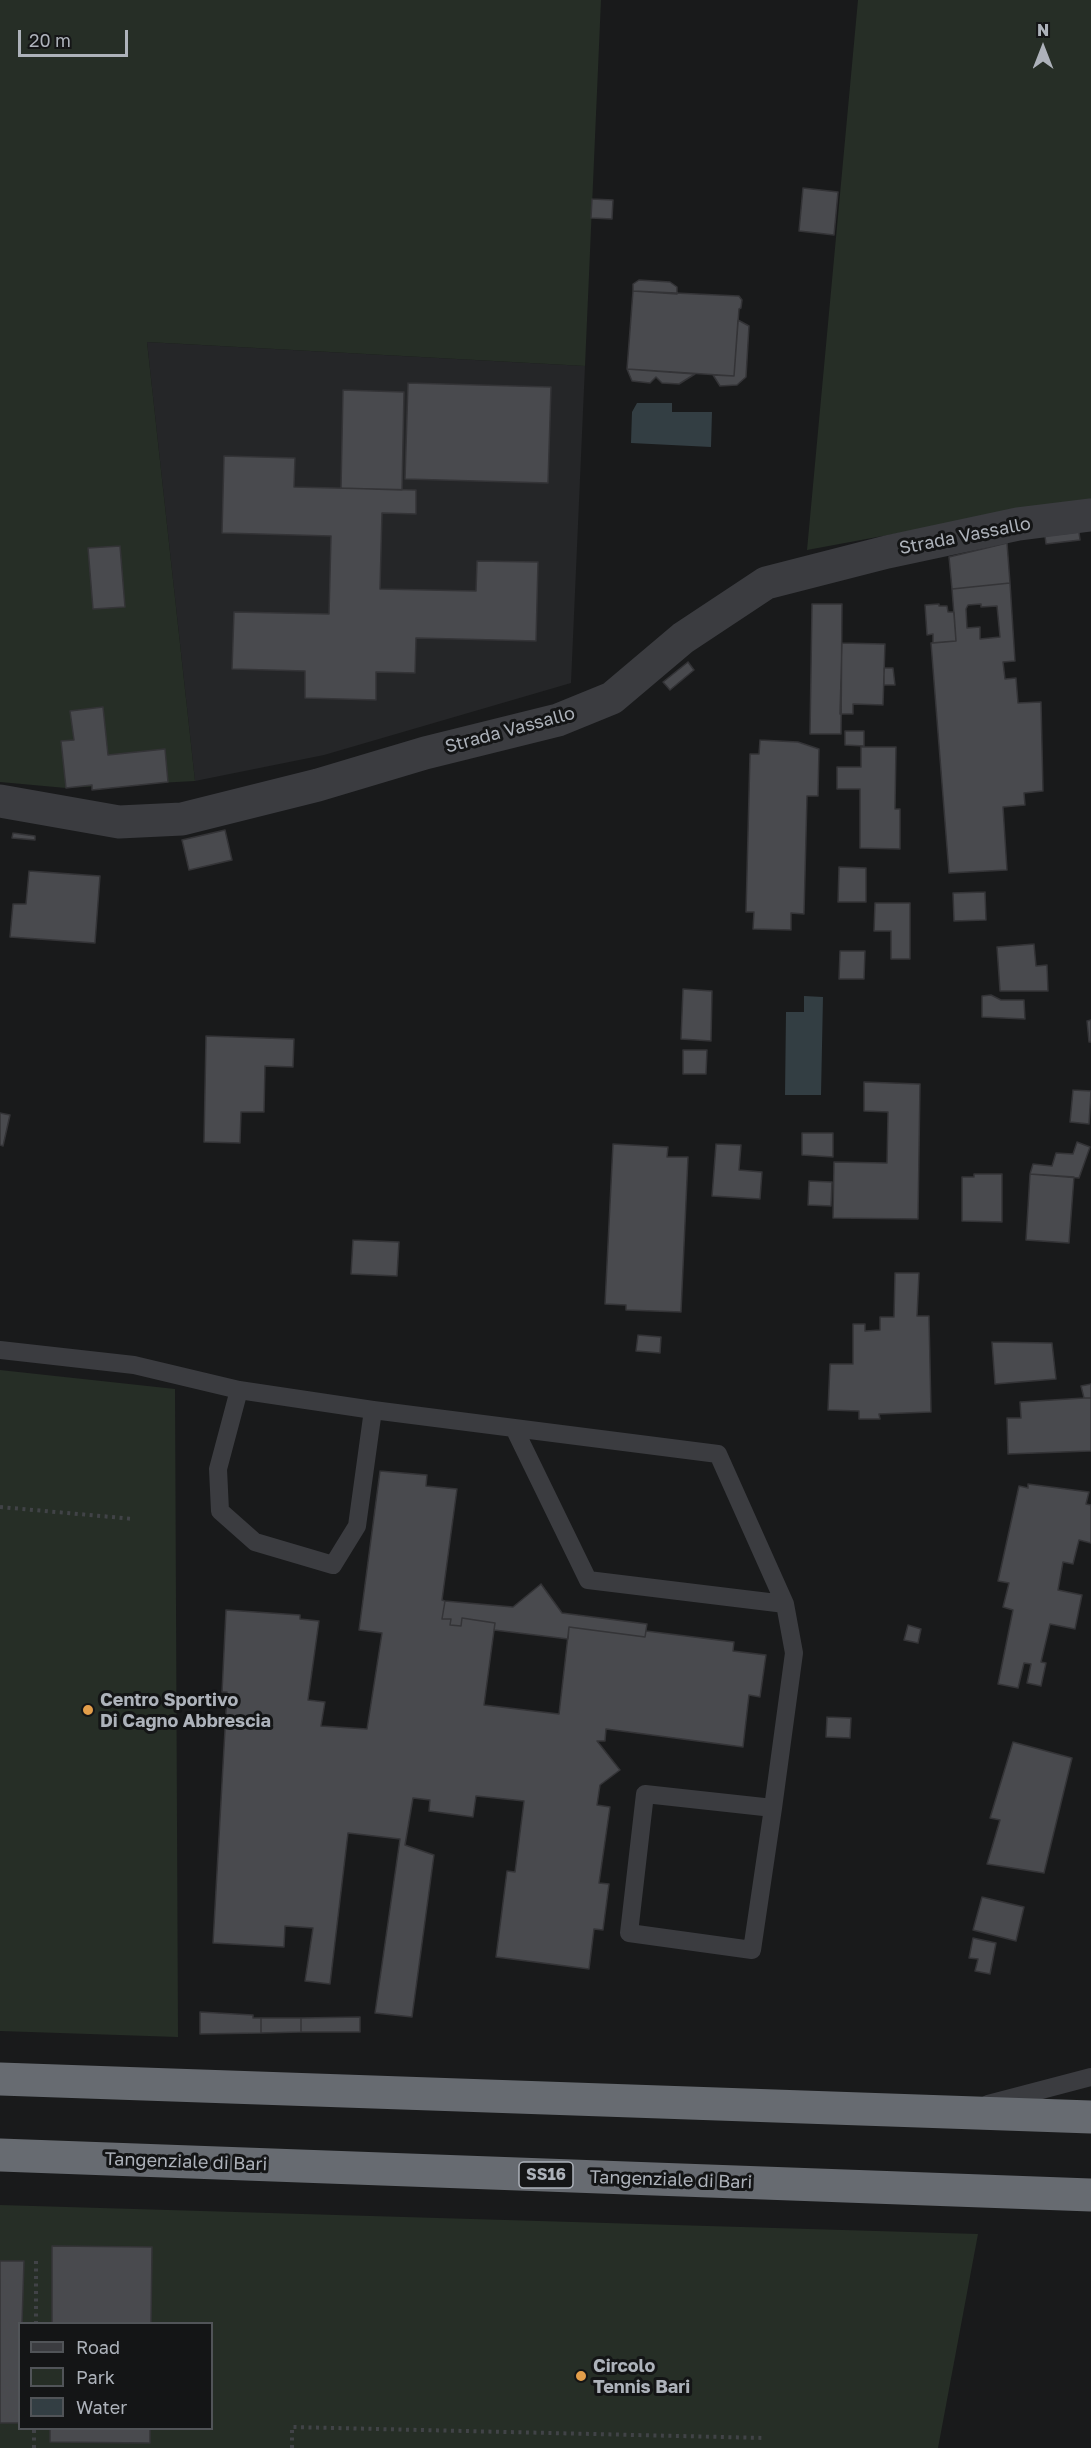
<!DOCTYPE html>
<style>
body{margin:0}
#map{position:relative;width:1091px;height:2448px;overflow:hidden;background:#191a1b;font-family:"Golos Text",sans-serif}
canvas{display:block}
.legend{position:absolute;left:18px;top:2322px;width:195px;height:108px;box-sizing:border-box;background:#141516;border:2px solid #515458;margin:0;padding:8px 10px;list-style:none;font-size:18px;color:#adb2ba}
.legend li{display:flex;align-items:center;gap:12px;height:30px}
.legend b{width:30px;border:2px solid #515458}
.north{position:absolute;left:1013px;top:18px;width:60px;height:60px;-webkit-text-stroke:4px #141516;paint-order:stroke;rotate:0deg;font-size:16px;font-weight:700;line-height:24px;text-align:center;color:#adb2ba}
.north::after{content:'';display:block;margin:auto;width:21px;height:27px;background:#adb2ba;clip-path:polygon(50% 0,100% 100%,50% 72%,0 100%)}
.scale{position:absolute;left:18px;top:30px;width:110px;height:27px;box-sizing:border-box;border:3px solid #adb2ba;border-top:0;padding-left:8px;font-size:18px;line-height:21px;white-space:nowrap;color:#adb2ba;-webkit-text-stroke:4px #141516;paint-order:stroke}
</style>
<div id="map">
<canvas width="1091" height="2448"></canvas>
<ul class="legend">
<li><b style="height:8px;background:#3b3c40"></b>Road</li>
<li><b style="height:16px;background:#262e26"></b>Park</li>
<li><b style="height:16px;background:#333e43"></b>Water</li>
</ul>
<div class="north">N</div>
<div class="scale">20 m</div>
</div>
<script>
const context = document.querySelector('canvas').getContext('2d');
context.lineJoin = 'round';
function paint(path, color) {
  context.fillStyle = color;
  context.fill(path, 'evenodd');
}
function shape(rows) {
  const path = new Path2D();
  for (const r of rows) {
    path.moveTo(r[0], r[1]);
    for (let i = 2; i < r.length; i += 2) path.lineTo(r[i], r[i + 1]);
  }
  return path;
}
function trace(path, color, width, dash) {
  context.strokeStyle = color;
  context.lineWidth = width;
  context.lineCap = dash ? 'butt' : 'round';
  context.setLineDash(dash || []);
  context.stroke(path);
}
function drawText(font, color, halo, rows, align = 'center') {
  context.font = font + ' "Golos Text",sans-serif';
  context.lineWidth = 6;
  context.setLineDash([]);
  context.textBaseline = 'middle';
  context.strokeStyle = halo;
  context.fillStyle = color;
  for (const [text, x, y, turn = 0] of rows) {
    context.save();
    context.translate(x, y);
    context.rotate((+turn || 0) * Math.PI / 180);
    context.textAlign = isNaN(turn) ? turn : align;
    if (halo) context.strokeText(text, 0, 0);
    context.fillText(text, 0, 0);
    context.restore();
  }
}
const built = shape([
 [147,342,585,366,571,683,324,755,195,781]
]);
const green = shape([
 [0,0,601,0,585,366,147,342,195,781,66,788,0,782],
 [858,0,1091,0,1091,504,980,518,807,550],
 [0,1370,175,1389,178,2037,0,2031],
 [0,2205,978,2234,938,2448,0,2448],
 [20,2324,212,2324,212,2428,20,2428]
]);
const water = shape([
 [637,403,672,403,672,412,712,412,711,447,631,443,632,412],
 [804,996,823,997,821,1095,785,1095,786,1012,804,1012]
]);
const building = shape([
 [803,188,838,192,834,235,799,231,803,188],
 [592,199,613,200,612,219,591,218,592,199],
 [639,280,670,282,677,287,677,294,633,291,633,284,639,280],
 [633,291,739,296,742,300,741,308,739,309,734,376,627,369,633,291],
 [738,320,749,326,746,377,737,385,720,386,713,375,734,376,738,320],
 [627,369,695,374,679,384,662,383,656,377,650,383,632,381,627,369],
 [408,383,551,387,548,483,405,479,408,383],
 [343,390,404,392,402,490,341,488,343,390],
 [224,456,295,458,294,487,416,490,416,514,382,513,380,589,476,591,477,561,538,562,536,641,416,638,415,673,376,672,376,700,305,698,305,671,232,669,234,612,329,614,331,536,222,533,224,456],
 [1079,532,1080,540,1046,544,1045,536,1079,532],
 [1007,543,1010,583,952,589,949,557,1007,543],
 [120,546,125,607,93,609,88,548,120,546],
 [1010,583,1015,661,1003,662,1005,679,1016,678,1018,703,1041,702,1043,791,1024,793,1025,805,1003,807,1007,870,949,873,931,643,956,641,952,589,1010,583],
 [981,604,981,607,997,606,1000,637,980,639,980,627,967,628,966,609,968,605,981,604],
 [812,604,842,604,841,734,810,734,812,604],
 [939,604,939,606,947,606,948,612,954,612,956,641,933,643,933,634,927,635,925,605,939,604],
 [842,643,885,644,883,705,853,704,853,714,840,714,842,643],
 [688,662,694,670,670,690,663,682,688,662],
 [884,668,893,668,895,685,884,685,884,668],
 [103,707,108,755,165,749,168,782,92,790,92,785,66,788,61,741,74,740,70,711,103,707],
 [845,731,864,731,864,746,845,745,845,731],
 [760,740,798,742,819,749,818,796,807,796,804,914,791,913,791,930,753,929,754,912,746,912,750,754,759,754,760,740],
 [861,747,896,747,895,809,900,809,900,849,860,848,860,789,837,789,837,767,861,767,861,747],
 [225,830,232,860,189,870,182,840,225,830],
 [13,833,35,836,35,840,12,838,13,833],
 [839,867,866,868,866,902,838,902,839,867],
 [29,871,100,876,95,943,10,937,13,904,26,904,29,871],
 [985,892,986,920,954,921,953,893,985,892],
 [875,903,910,903,910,959,891,959,891,931,874,931,875,903],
 [1034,944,1036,966,1047,965,1048,991,1000,991,997,947,1034,944],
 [840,951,865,951,864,979,839,979,840,951],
 [683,989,712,991,711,1041,681,1039,683,989],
 [991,995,1001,1000,1024,1000,1025,1019,982,1017,982,996,991,995],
 [1091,1020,1091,1042,1089,1042,1087,1021,1091,1020],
 [206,1036,294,1039,293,1067,265,1066,264,1112,241,1112,240,1143,204,1142,206,1036],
 [683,1050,707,1050,706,1074,683,1074,683,1050],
 [864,1082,920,1084,918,1219,833,1218,834,1162,887,1163,888,1112,864,1111,864,1082],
 [1073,1090,1091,1091,1089,1124,1070,1122,1073,1090],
 [0,1113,10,1115,3,1146,0,1145,0,1113],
 [802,1133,833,1133,833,1157,802,1155,802,1133],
 [1077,1142,1090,1147,1079,1178,1030,1174,1033,1164,1052,1166,1056,1153,1073,1154,1077,1142],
 [613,1144,668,1147,667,1157,688,1157,681,1312,626,1310,626,1305,605,1304,613,1144],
 [716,1144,741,1145,739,1170,762,1172,760,1199,712,1196,716,1144],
 [974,1174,1002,1174,1002,1222,962,1221,962,1177,974,1177,974,1174],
 [1030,1174,1074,1177,1069,1243,1026,1240,1030,1174],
 [809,1181,832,1182,831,1206,808,1205,809,1181],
 [353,1240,399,1242,397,1276,351,1274,353,1240],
 [895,1273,919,1273,917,1316,929,1316,931,1412,879,1414,880,1419,859,1419,859,1411,828,1410,830,1364,853,1364,853,1324,865,1324,865,1331,880,1330,880,1317,894,1317,895,1273],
 [638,1335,661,1337,660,1353,636,1351,638,1335],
 [992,1342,1052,1343,1056,1379,995,1384,992,1342],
 [1091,1384,1091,1398,1084,1398,1081,1386,1091,1384],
 [1084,1398,1091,1398,1091,1451,1008,1454,1007,1418,1021,1418,1020,1402,1084,1398],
 [380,1471,427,1475,426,1486,457,1489,442,1600,445,1601,442,1619,451,1619,450,1625,461,1626,462,1618,495,1623,484,1705,559,1714,569,1627,645,1637,646,1631,734,1642,733,1651,766,1655,760,1697,749,1695,743,1747,606,1729,605,1741,597,1741,620,1770,600,1785,597,1805,610,1807,599,1883,609,1884,603,1930,594,1929,589,1969,496,1957,507,1871,515,1872,524,1801,476,1796,473,1817,429,1811,430,1800,413,1798,405,1845,434,1855,412,2017,375,2013,400,1839,348,1833,330,1984,305,1981,313,1928,285,1926,284,1947,213,1943,227,1694,227,1692,222,1692,226,1610,300,1615,300,1619,319,1621,308,1700,325,1702,321,1726,367,1729,382,1633,359,1630,380,1471],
 [1028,1484,1089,1492,1086,1504,1091,1505,1091,1543,1079,1540,1073,1564,1063,1562,1058,1590,1082,1595,1075,1629,1050,1624,1041,1662,1046,1663,1041,1686,1027,1683,1031,1664,1024,1663,1018,1688,998,1684,1013,1610,1003,1607,1009,1583,998,1581,1019,1486,1028,1488,1028,1484],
 [541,1584,562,1613,647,1624,645,1637,569,1627,568,1639,494,1630,495,1623,462,1618,461,1626,450,1625,451,1619,442,1619,445,1601,513,1607,541,1584],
 [908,1625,921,1629,918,1643,904,1640,908,1625],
 [827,1717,851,1718,850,1738,826,1737,827,1717],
 [1013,1742,1072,1758,1044,1873,987,1864,1000,1820,990,1818,1013,1742],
 [982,1897,1024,1907,1016,1941,973,1930,982,1897],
 [973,1938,996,1943,990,1974,975,1971,978,1959,969,1958,973,1938],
 [200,2012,253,2015,253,2018,261,2018,261,2033,200,2034,200,2012],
 [360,2017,360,2032,301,2032,301,2018,360,2017],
 [261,2018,301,2018,301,2032,261,2033,261,2018],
 [52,2246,152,2247,151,2324,52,2324,52,2246],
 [0,2261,24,2261,22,2324,20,2324,19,2423,0,2423,0,2261],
 [50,2428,150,2428,150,2443,50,2442,50,2428]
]);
const path = shape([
 [0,1507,134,1519],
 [36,2324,36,2260],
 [34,2448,34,2428],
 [292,2448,292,2427,765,2438]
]);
const lane = shape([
 [0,1350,134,1365,239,1390,373,1410,718,1454,785,1604,794,1653,773,1808,752,1950,629,1933,645,1794,773,1808],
 [239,1390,218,1469,220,1511,255,1542,333,1565,357,1526,373,1410],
 [514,1428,588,1580,785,1604],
 [988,2104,1091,2077]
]);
const street = shape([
 [0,801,119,822,182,819,318,785,425,753,558,720,612,698,683,638,766,583,887,552,1018,524,1091,515]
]);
const highway = shape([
 [0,2079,1091,2117],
 [0,2155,1091,2195]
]);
const markers = [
 [88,1710,6,"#e39e4a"],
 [581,2376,6,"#e39e4a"]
];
const shields = [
 [546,2175,54]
];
const shieldNames = [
 ["SS16",546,2175]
];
const streetNames = [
 ["Strada Vassallo",965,536,-11],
 ["Strada Vassallo",510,730,-15],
 ["Tangenziale di Bari",186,2162,2],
 ["Tangenziale di Bari",671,2180,2]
];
const poiNames = [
 ["Centro Sportivo",100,1700],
 ["Di Cagno Abbrescia",100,1721],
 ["Circolo",593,2366],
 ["Tennis Bari",593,2387]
];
paint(built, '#252628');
paint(green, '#262e26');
paint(water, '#333e43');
paint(building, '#494a4e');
trace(building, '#343437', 1.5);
trace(path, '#414347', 4, [3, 4.5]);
trace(lane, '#3b3c40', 18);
trace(street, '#3b3c40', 33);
trace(highway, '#676b71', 33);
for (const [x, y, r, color] of markers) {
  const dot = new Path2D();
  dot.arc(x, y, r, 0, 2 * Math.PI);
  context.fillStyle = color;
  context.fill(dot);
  trace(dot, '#141516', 2);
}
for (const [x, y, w] of shields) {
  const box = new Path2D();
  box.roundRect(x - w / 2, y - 13, w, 26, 4.5);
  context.fillStyle = '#141516';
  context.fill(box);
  trace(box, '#adb2ba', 1.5);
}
drawText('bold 16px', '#adb2ba', null, shieldNames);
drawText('18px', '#adb2ba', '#141516', streetNames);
drawText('bold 18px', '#adb2ba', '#141516', poiNames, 'left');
</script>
